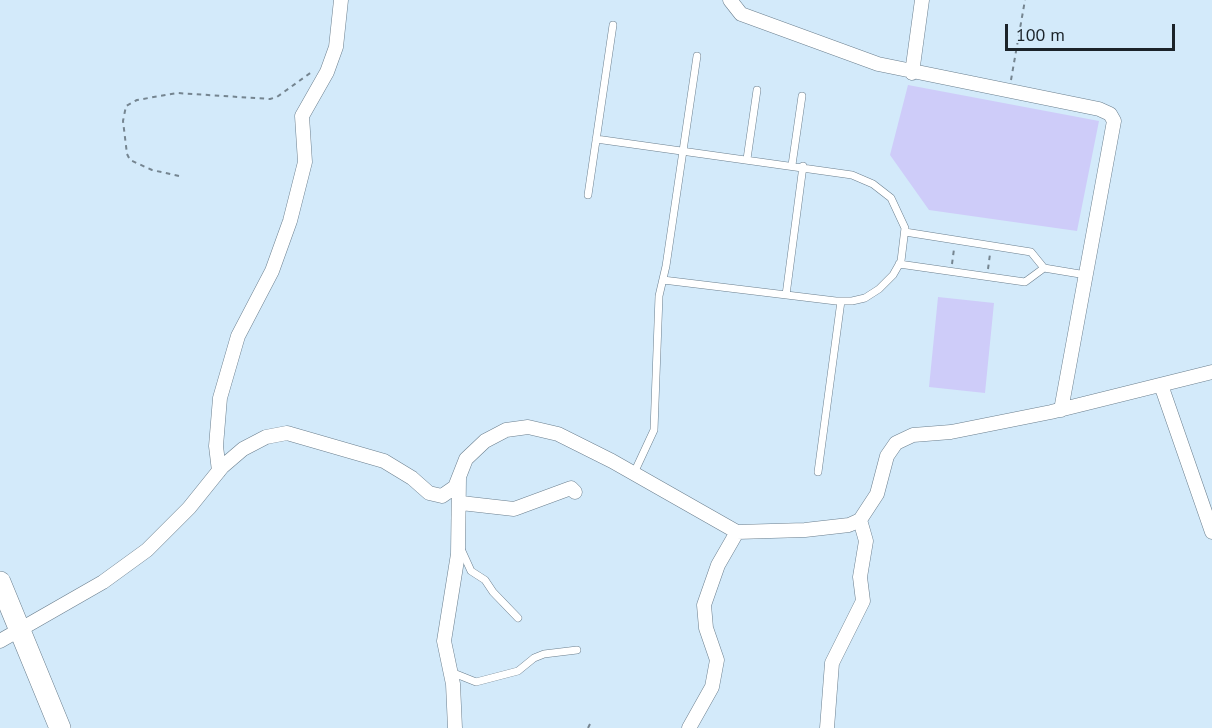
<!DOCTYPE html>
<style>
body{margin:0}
#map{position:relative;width:1212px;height:728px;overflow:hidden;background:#d3eafa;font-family:"PT Sans",sans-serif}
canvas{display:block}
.scale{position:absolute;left:1005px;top:24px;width:170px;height:27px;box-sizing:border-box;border:3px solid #1b2329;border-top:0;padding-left:8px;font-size:18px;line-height:21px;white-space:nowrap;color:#1b2329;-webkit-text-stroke:4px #d3eafa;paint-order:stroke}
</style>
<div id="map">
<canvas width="1212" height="728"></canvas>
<div class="scale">100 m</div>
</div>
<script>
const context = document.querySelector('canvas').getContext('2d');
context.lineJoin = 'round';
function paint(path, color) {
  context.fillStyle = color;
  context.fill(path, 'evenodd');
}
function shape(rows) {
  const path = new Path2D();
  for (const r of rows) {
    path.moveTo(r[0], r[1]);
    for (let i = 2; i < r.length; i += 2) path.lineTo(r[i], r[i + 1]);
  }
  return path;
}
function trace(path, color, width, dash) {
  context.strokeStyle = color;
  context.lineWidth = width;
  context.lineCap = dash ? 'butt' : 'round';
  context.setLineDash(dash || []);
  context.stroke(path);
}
const green = shape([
 [908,85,1099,121,1077,231,929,210,890,155],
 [938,297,994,303,985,393,929,387]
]);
const path = shape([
 [1011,80,1025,0],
 [179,176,152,170,130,160,127,154,123,121,126,106,137,100,177,93,270,99,277,97,313,71],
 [952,264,954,249],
 [988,269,990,254],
 [588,728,590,724]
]);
const service = shape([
 [596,139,852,175,873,184,891,198,905,228,901,261,893,275,879,289,865,298,852,301,836,301,663,280],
 [747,159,757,90],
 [792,165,802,96],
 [588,195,613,25],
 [905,232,1031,252,1044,268,1086,275],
 [899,264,1025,282,1044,268],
 [786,295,803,166],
 [818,472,841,301],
 [634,473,654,430,659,296,666,266,697,56],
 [461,549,471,571,485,580,493,592,518,618],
 [451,672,476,682,518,671,534,658,544,654,577,650]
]);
const minor = shape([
 [730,0,741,14,878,64,1099,109,1110,114,1114,121,1061,410],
 [912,73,922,0],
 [1161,385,1212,532],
 [219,471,216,446,220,398,238,336,272,271,290,221,305,162,302,116,327,72,336,47,341,0],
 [461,503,514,509,571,488,575,492],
 [0,641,103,582,147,550,189,508,222,467,243,449,266,437,287,433,384,461,412,478,429,493,442,496,455,487,466,459,485,441,506,430,528,427,558,434,612,461,737,532,805,530,849,525,860,520,877,494,887,456,896,443,913,435,951,432,1051,412,1212,372],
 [455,728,453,684,444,641,458,554,459,478],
 [689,728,712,687,717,660,706,628,704,605,718,565,737,532],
 [827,728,832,663,863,601,860,577,866,541,860,520]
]);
const primary = shape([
 [0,582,60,728]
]);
paint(green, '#ceccf9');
trace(service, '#6b7f8e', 8);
trace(minor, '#6b7f8e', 15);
trace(primary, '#6b7f8e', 22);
trace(path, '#758590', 2, [4.5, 4.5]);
trace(service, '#fff', 7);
trace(minor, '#fff', 14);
trace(primary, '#fff', 21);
</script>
